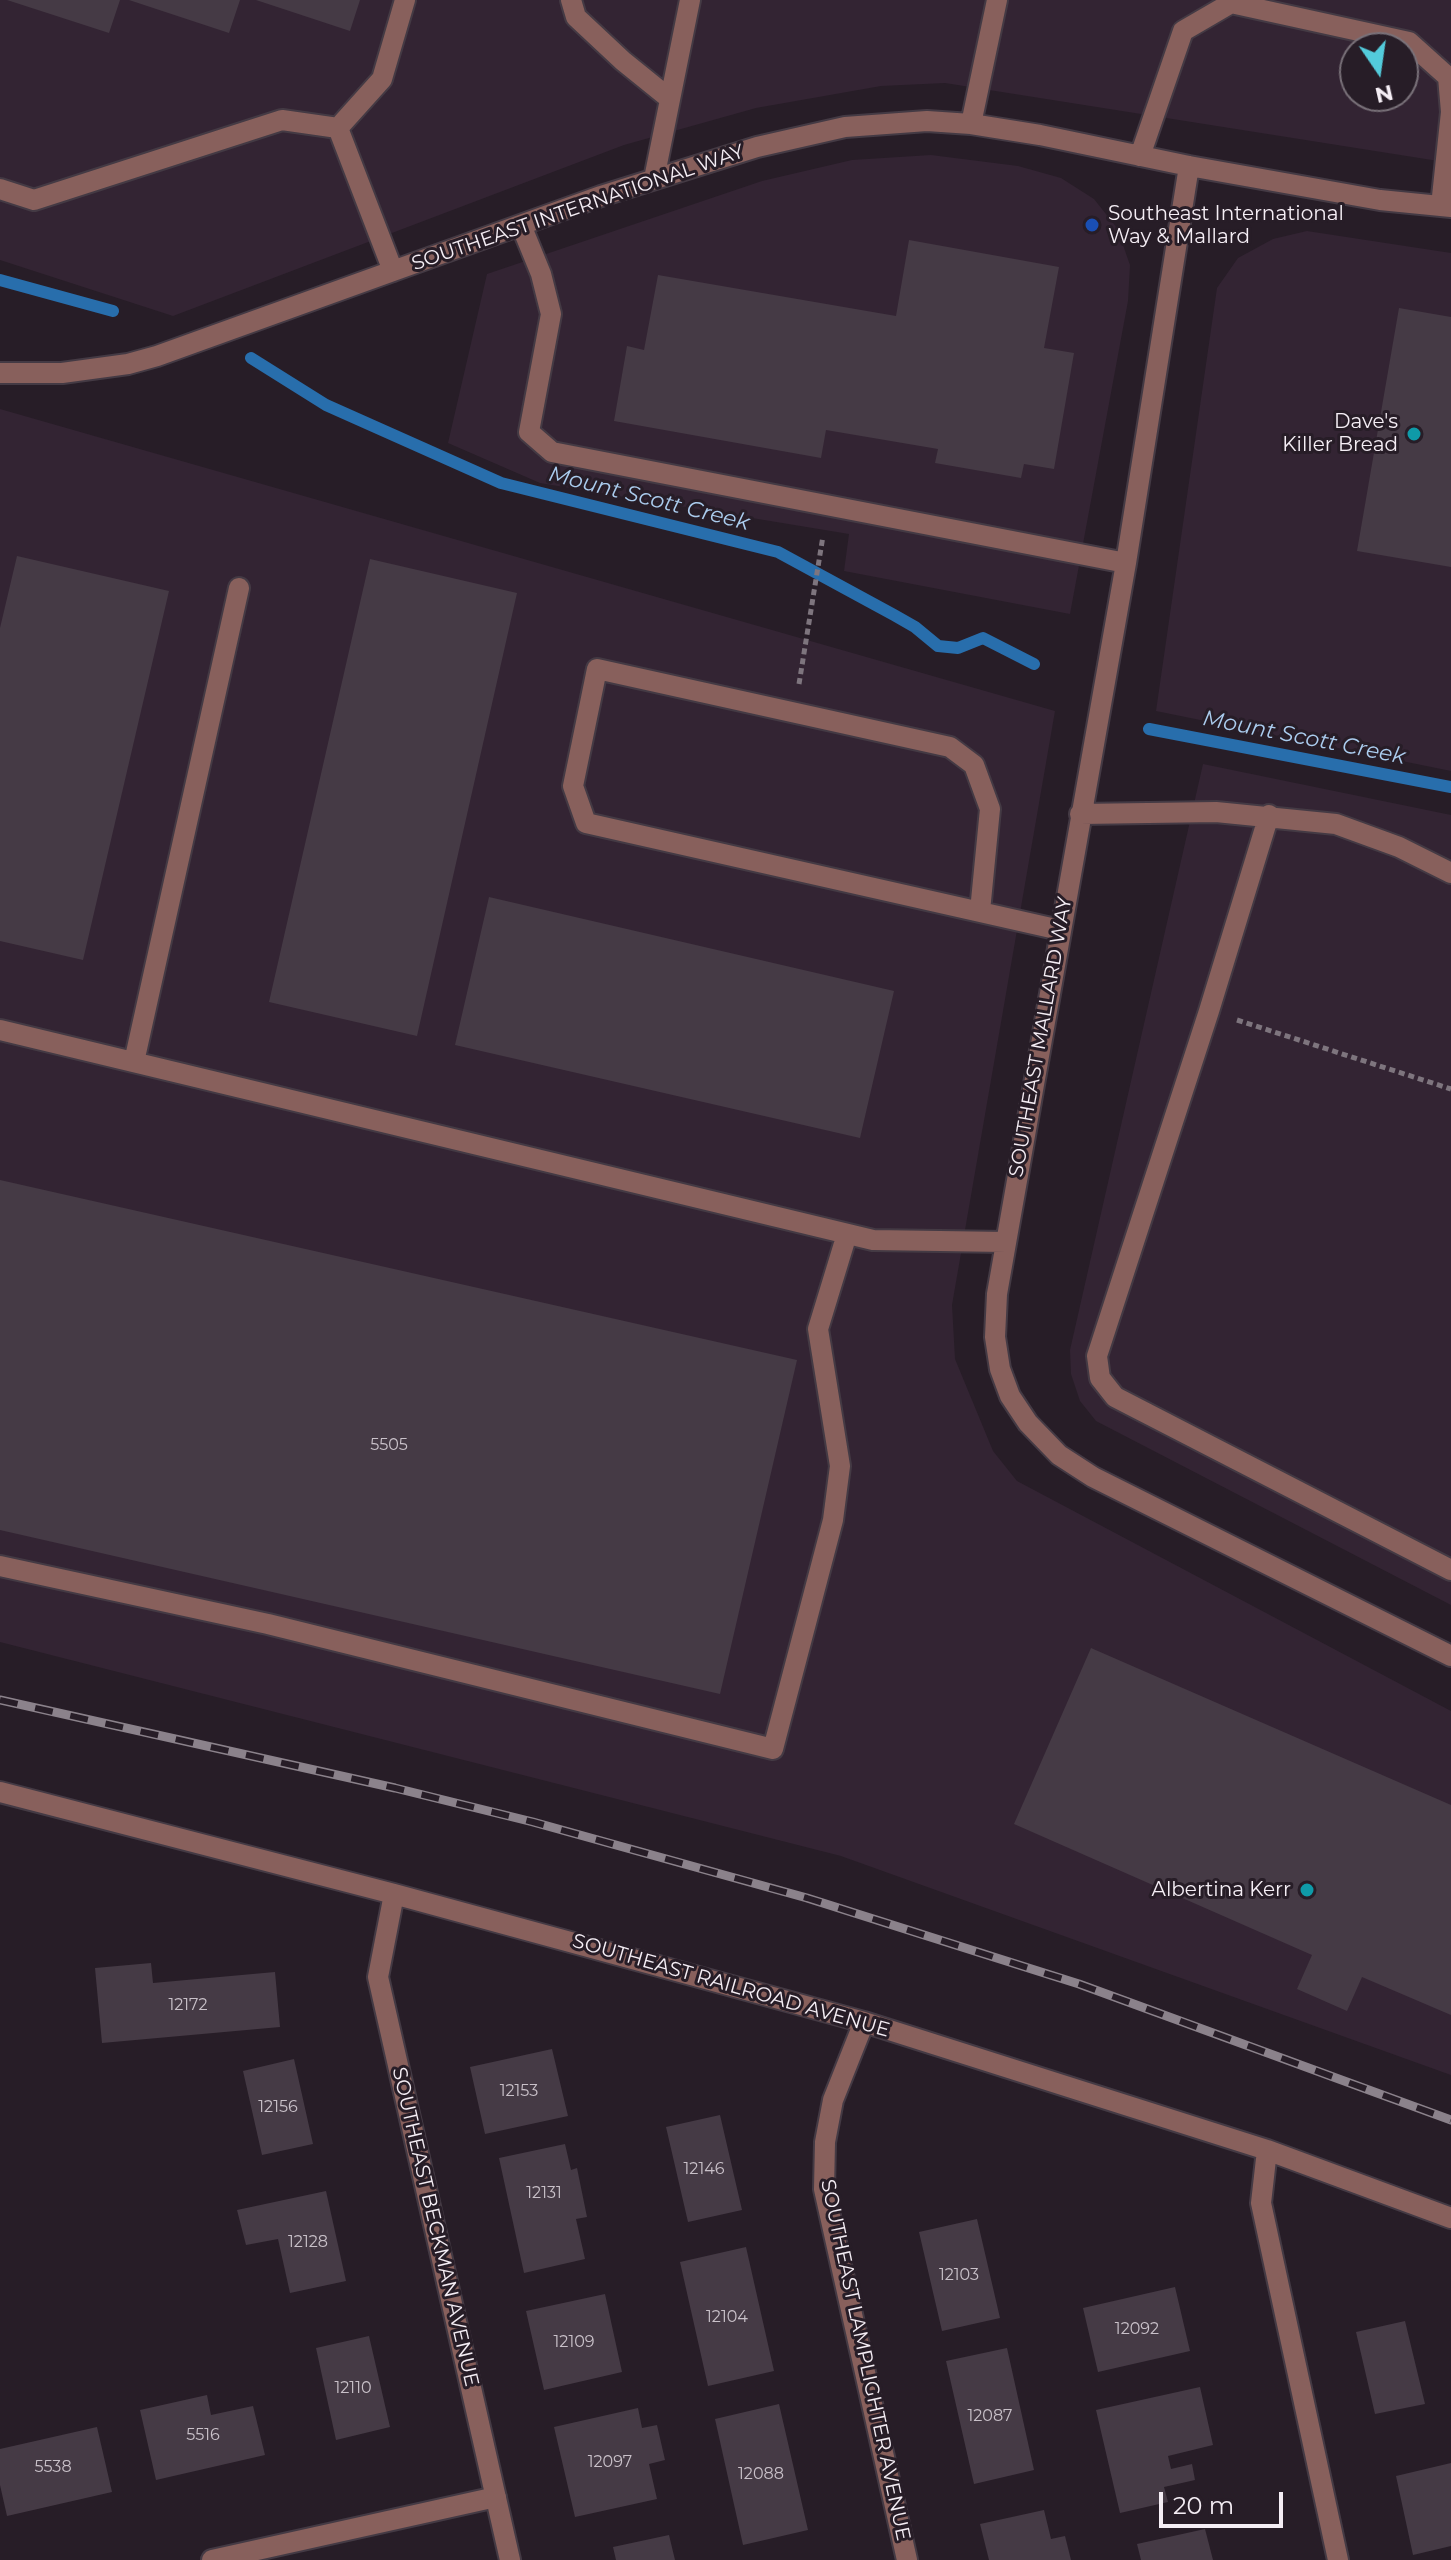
<!DOCTYPE html>
<style>
body{margin:0}
#map{position:relative;width:1451px;height:2560px;overflow:hidden;background:#271d27;font-family:Montserrat,sans-serif}
canvas{display:block}
.north{position:absolute;left:1339px;top:32px;width:80px;height:80px;box-sizing:border-box;background:#271d27;border:2px solid #797179;border-radius:50%;rotate:167deg;font-size:22px;font-weight:700;line-height:32px;text-align:center;color:#f5eef5}
.north::after{content:'';display:block;margin:auto;width:28px;height:36px;background:#53cbdb;clip-path:polygon(50% 0,100% 100%,50% 72%,0 100%)}
.scale{position:absolute;left:1159px;top:2492px;width:124px;height:36px;box-sizing:border-box;border:4px solid #f5eef5;border-top:0;padding-left:10px;font-size:24px;line-height:28px;white-space:nowrap;color:#f5eef5;-webkit-text-stroke:6px #271d27;paint-order:stroke}
</style>
<div id="map">
<canvas width="1451" height="2560"></canvas>
<div class="north">N</div>
<div class="scale">20 m</div>
</div>
<script>
const context = document.querySelector('canvas').getContext('2d');
context.lineJoin = 'round';
function paint(path, color) {
  context.fillStyle = color;
  context.fill(path, 'evenodd');
}
function shape(rows) {
  const path = new Path2D();
  for (const r of rows) {
    path.moveTo(r[0], r[1]);
    for (let i = 2; i < r.length; i += 2) path.lineTo(r[i], r[i + 1]);
  }
  return path;
}
function trace(path, color, width, dash) {
  context.strokeStyle = color;
  context.lineWidth = width;
  context.lineCap = dash ? 'butt' : 'round';
  context.setLineDash(dash || []);
  context.stroke(path);
}
function drawText(font, color, halo, rows, align = 'center') {
  context.font = font + ' Montserrat,sans-serif';
  context.lineWidth = 6;
  context.setLineDash([]);
  context.textBaseline = 'middle';
  context.strokeStyle = halo;
  context.fillStyle = color;
  for (const [text, x, y, turn = 0] of rows) {
    context.save();
    context.translate(x, y);
    context.rotate((+turn || 0) * Math.PI / 180);
    context.textAlign = isNaN(turn) ? turn : align;
    if (halo) context.strokeText(text, 0, 0);
    context.fillText(text, 0, 0);
    context.restore();
  }
}
const built = shape([
 [0,0,1451,0,1451,163,945,83,881,86,756,108,624,145,173,316,0,260],
 [1355,48,1403,48,1403,96,1355,96],
 [931,155,1018,166,1061,178,1094,199,1117,228,1130,265,1128,301,1070,614,844,571,849,534,540,483,448,443,487,274,762,181,852,160],
 [1307,231,1451,253,1451,771,1156,711,1217,288,1238,258,1273,239],
 [0,409,1055,711,952,1305,955,1359,993,1451,1017,1481,1451,1711,1451,2075,841,1856,0,1642],
 [1203,764,1451,815,1451,1605,1096,1421,1080,1401,1071,1374,1070,1350]
]);
const stream = shape([
 [0,280,113,311],
 [251,358,326,405,501,483,778,552,894,615,915,627,938,646,958,648,983,638,1034,664],
 [1149,729,1451,787]
]);
const building = shape([
 [7,0,120,0,109,33],
 [129,0,240,0,229,33],
 [256,0,360,0,350,31],
 [909,240,1059,267,1044,348,1074,353,1054,469,1024,464,1021,478,935,463,938,449,826,430,821,458,614,421,627,346,644,350,658,275,896,316],
 [1399,308,1451,317,1451,567,1357,551],
 [17,556,169,591,83,960,0,941,0,628],
 [370,559,517,593,417,1036,269,1002],
 [489,897,894,991,860,1138,455,1045],
 [0,1180,797,1360,720,1694,0,1530],
 [1091,1648,1451,1805,1451,2015,1362,1977,1347,2011,1297,1989,1312,1955,1014,1824],
 [151,1963,153,1983,275,1972,280,2027,102,2043,95,1968],
 [552,2049,568,2116,485,2134,470,2067],
 [294,2059,313,2144,262,2155,243,2071],
 [720,2115,742,2210,688,2222,666,2127],
 [565,2144,571,2170,577,2168,587,2217,576,2219,585,2259,524,2273,499,2158],
 [326,2191,346,2281,290,2293,278,2239,246,2245,237,2210],
 [977,2219,1000,2318,942,2331,919,2232],
 [746,2247,774,2371,708,2386,680,2262],
 [1175,2287,1190,2351,1098,2372,1083,2308],
 [605,2294,622,2372,544,2390,526,2311],
 [1405,2321,1425,2404,1375,2414,1356,2332],
 [369,2336,390,2427,336,2440,316,2348],
 [1007,2348,1034,2470,974,2484,946,2361],
 [1200,2387,1213,2445,1168,2456,1171,2469,1192,2464,1195,2480,1164,2487,1168,2502,1120,2513,1096,2410],
 [207,2395,211,2415,253,2406,265,2455,156,2480,140,2410],
 [779,2404,808,2530,743,2545,715,2419],
 [638,2408,642,2428,657,2425,665,2460,649,2464,657,2499,575,2517,554,2427],
 [97,2427,112,2492,7,2516,0,2485,0,2449],
 [1451,2463,1451,2546,1413,2555,1396,2476],
 [1044,2510,1051,2539,1065,2536,1071,2560,989,2560,980,2524],
 [1205,2529,1213,2560,1141,2560,1137,2544],
 [669,2535,675,2560,616,2560,613,2547]
]);
const path = shape([
 [799,684,823,536],
 [1237,1020,1451,1089]
]);
const minor = shape([
 [571,0,576,17,623,61,670,99],
 [971,124,997,0],
 [338,128,393,271],
 [338,128,382,79,405,0],
 [1140,156,1183,31,1231,3,1409,42,1448,77,1451,112,1441,206],
 [1189,166,1126,563,997,1294,995,1337,1000,1369,1010,1396,1028,1423,1059,1455,1093,1477,1451,1656],
 [654,179,690,0],
 [0,189,34,200,282,120,338,128],
 [521,225,541,274,551,314,529,432,552,452,1126,563],
 [0,373,62,373,128,364,157,356,601,196,757,147,845,127,927,121,971,124,1040,135,1189,166,1380,200,1451,207],
 [1080,814,1216,812,1336,824,1399,847,1451,873],
 [1269,815,1209,1011,1097,1356,1100,1378,1115,1397,1451,1570],
 [980,911,990,809,974,765,950,747,597,669,573,786,586,823,1060,930],
 [0,1030,873,1240,1006,1242],
 [134,1062,239,588],
 [0,1566,268,1624,773,1749,833,1520,840,1466,818,1329,847,1234],
 [0,1792,394,1894,864,2022,1267,2150,1451,2218],
 [394,1894,378,1977,510,2560],
 [864,2022,833,2100,825,2142,824,2189,907,2560],
 [1267,2150,1261,2203,1338,2560],
 [212,2560,496,2497]
]);
const rail = shape([
 [0,1700,395,1788,533,1822,807,1898,1079,1984,1451,2120]
]);
const markers = [
 [1092,225,8,"#1a4fb4"],
 [1414,434,8,"#0f9aa8"],
 [1307,1890,8,"#0f9aa8"]
];
const numberNames = [
 ["5505",389,1445],
 ["12172",188,2005],
 ["12153",519,2091],
 ["12156",278,2107],
 ["12146",704,2169],
 ["12131",544,2193],
 ["12128",308,2242],
 ["12103",959,2275],
 ["12104",727,2317],
 ["12092",1137,2329],
 ["12109",574,2342],
 ["12110",353,2388],
 ["12087",990,2416],
 ["5516",203,2435],
 ["12097",610,2462],
 ["5538",53,2467],
 ["12088",761,2474]
];
const streetNames = [
 ["SOUTHEAST INTERNATIONAL WAY",578,208,-19],
 ["SOUTHEAST MALLARD WAY",1041,1037,-80],
 ["SOUTHEAST RAILROAD AVENUE",731,1986,16],
 ["SOUTHEAST BECKMAN AVENUE",435,2227,77],
 ["SOUTHEAST LAMPLIGHTER AVENUE",865,2360,78]
];
const poiNames = [
 ["Southeast International",1108,214,"left"],
 ["Way & Mallard",1108,237,"left"],
 ["Dave's",1398,422],
 ["Killer Bread",1398,445],
 ["Albertina Kerr",1291,1890]
];
const waterNames = [
 ["Mount Scott Creek",649,499,14],
 ["Mount Scott Creek",1304,738,11]
];
paint(built, '#332433');
trace(stream, '#286eac', 12);
paint(building, '#453a45');
trace(minor, '#443a44', 24);
trace(path, '#7e757e', 5, [6, 4]);
trace(minor, '#88605c', 20);
trace(rail, '#8b828b', 9);
trace(rail, '#271d27', 6, [18]);
for (const [x, y, r, color] of markers) {
  const dot = new Path2D();
  dot.arc(x, y, r, 0, 2 * Math.PI);
  context.fillStyle = color;
  context.fill(dot);
  trace(dot, '#271d27', 3);
}
drawText('16px', '#c9c1c9', null, numberNames);
drawText('20px', '#f5eef5', '#271d27', streetNames);
drawText('20px', '#f5eef5', '#271d27', poiNames, 'right');
drawText('italic 22px', '#abccee', '#271d27', waterNames);
</script>
